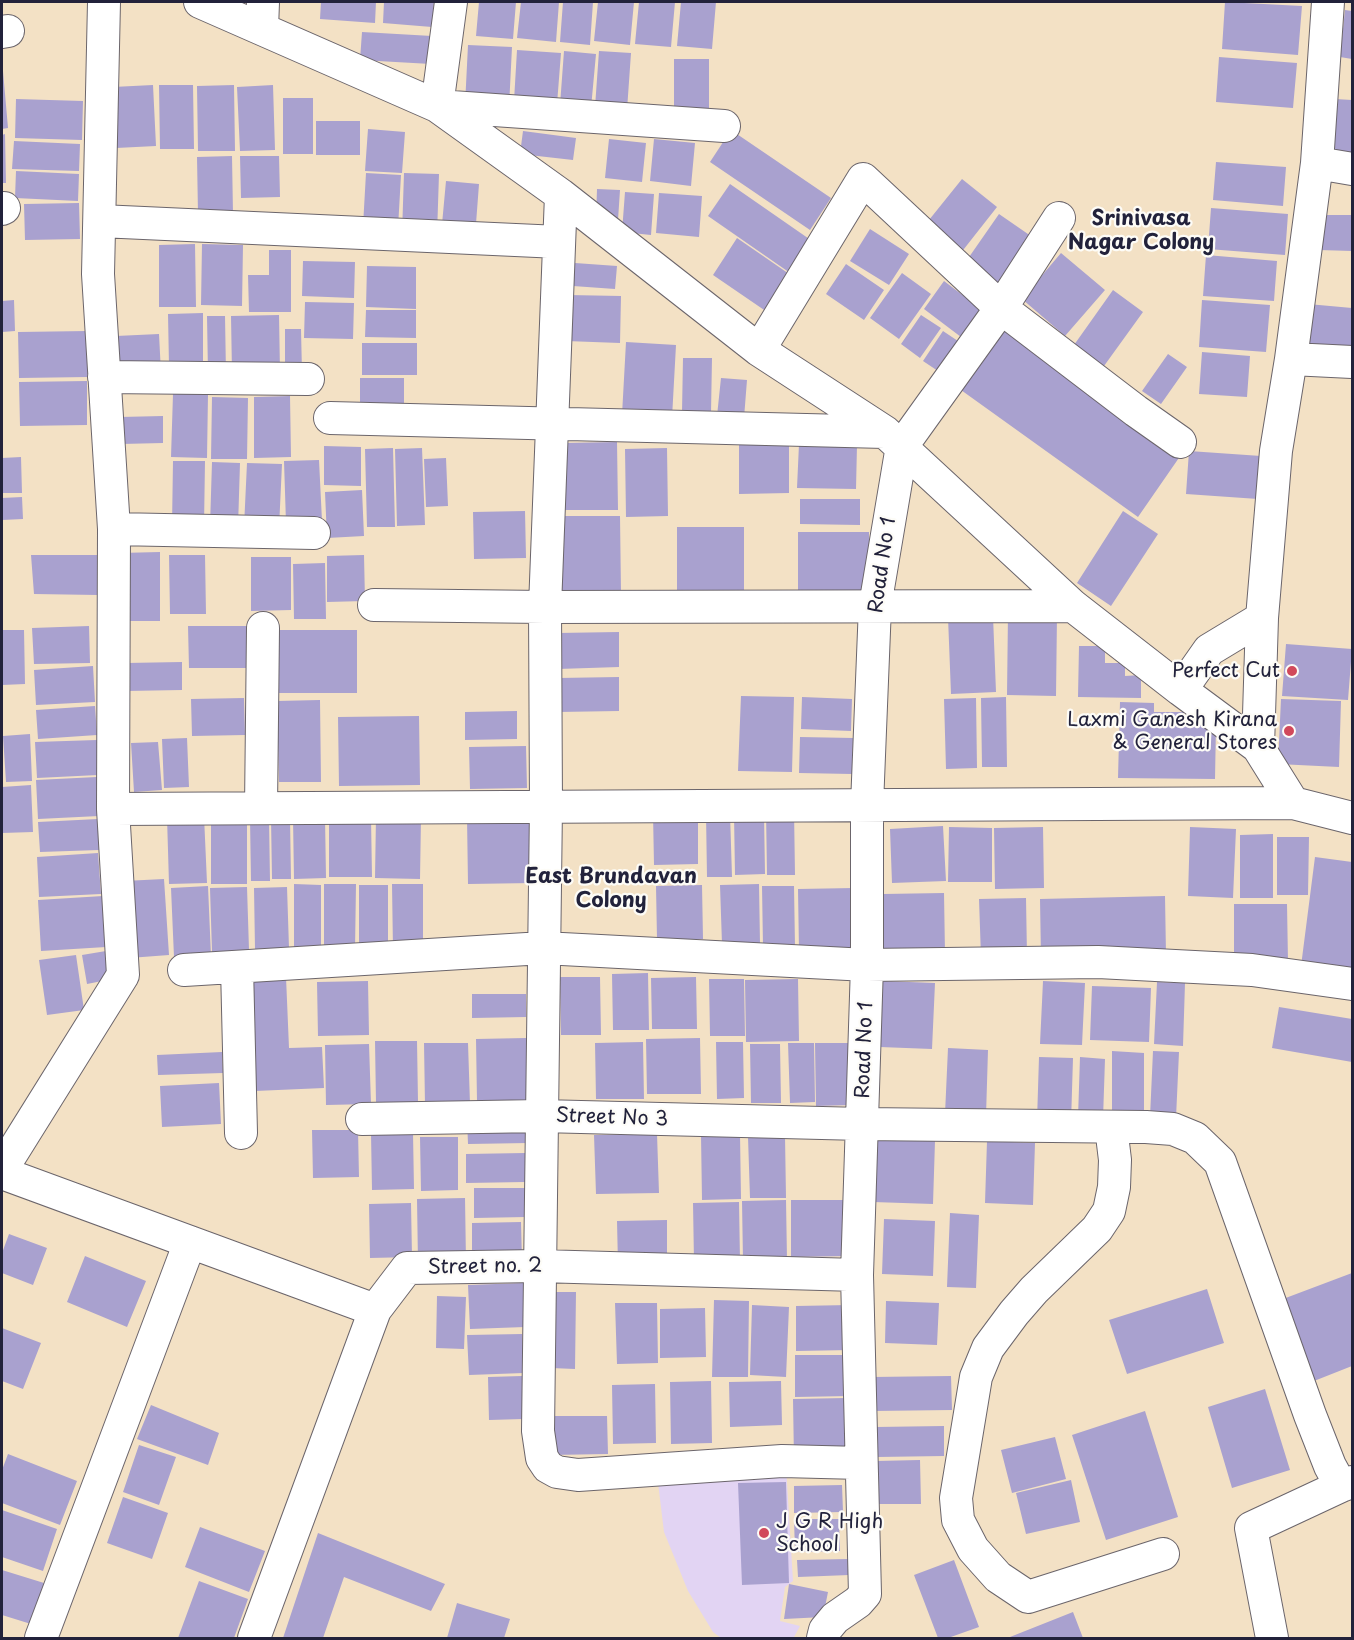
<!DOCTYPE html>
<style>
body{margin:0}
#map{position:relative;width:1354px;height:1640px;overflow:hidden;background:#f3e1c5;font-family:"Playpen Sans",sans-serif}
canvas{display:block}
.frame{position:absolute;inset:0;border:3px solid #22223b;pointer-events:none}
</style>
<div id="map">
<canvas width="1354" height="1640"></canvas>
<div class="frame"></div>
</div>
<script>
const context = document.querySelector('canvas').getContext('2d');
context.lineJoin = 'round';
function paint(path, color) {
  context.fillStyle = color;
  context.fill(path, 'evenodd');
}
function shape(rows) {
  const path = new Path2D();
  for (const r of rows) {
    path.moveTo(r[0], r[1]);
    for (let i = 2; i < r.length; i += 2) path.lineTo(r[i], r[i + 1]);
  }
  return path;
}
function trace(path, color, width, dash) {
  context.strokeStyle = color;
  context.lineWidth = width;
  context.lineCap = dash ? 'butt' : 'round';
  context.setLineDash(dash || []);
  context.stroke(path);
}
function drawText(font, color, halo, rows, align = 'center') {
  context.font = font + ' "Playpen Sans",sans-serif';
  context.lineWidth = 4.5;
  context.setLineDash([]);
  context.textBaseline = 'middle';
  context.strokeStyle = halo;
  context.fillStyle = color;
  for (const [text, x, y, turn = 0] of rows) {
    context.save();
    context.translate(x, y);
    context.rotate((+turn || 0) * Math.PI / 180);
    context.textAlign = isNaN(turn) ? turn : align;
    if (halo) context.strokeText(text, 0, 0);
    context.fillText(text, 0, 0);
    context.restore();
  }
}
const built = shape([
 [655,1458,786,1466,793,1581,785,1587,780,1621,800,1626,794,1637,721,1638,713,1632,688,1591,664,1532]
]);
const building = shape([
 [321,2,376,2,375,23,320,19],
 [384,2,434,2,432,27,383,23],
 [479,2,516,2,513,39,476,36],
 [521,2,559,2,556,42,517,38],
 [563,2,593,2,590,45,560,42],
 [598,2,634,2,630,45,594,41],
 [639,2,675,2,671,47,635,44],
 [681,2,716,2,712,49,677,46],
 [1225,2,1302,6,1298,55,1222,49],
 [1345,10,1352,11,1352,59,1340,57],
 [362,32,432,36,431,64,360,60],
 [468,45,512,47,509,107,465,105],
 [517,50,561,53,557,104,514,101],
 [564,51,596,54,591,108,560,105],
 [599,51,631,53,627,110,595,107],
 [1219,57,1297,63,1293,108,1216,102],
 [674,59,709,59,709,117,674,117],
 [2,71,3,71,8,128,2,129],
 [153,85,156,146,116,148,113,87],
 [159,85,193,85,194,149,160,149],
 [234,85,235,151,198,151,197,86],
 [273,85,275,150,240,151,237,87],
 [283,98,313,98,313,154,283,154],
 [16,99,83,101,82,140,15,138],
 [1335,99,1352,100,1352,164,1330,162],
 [316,121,360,121,360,155,316,155],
 [368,129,405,132,402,173,365,171],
 [731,130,831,198,810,230,710,162],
 [523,131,576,138,573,160,520,154],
 [5,134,6,183,2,183,2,135],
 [609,139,646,143,642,182,605,178],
 [654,139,695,143,691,186,650,181],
 [14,141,80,144,79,171,12,169],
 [232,156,233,214,198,214,197,157],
 [240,156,279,156,280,197,241,198],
 [1216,162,1286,167,1283,206,1213,200],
 [16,171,79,174,78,201,15,198],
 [366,173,401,175,398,228,363,226],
 [404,173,439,174,437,235,402,234],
 [962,179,997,207,960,254,925,225],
 [446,181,479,184,475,237,441,235],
 [730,184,815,243,793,275,708,216],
 [597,189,620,190,618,220,596,220],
 [625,192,654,194,651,235,622,232],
 [659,193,702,196,699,237,656,233],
 [79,203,80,239,25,240,24,204],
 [1211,208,1288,214,1285,255,1208,249],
 [999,214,1041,243,1008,290,967,260],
 [1320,215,1352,215,1352,251,1319,250],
 [870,229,909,254,889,285,850,261],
 [737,238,795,278,770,314,713,275],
 [195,244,196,307,159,307,159,245],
 [202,244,243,245,242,306,201,305],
 [269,250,291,250,291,312,249,312,248,275,269,275],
 [1061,253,1105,290,1065,336,1022,299],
 [1206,255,1277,261,1274,301,1203,296],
 [303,261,355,262,354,298,302,296],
 [575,263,617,266,615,289,573,286],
 [846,264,884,290,864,320,826,294],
 [367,266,416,267,416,309,366,307],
 [902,273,931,294,899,339,870,318],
 [944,281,981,309,961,337,924,309],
 [1113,290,1143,312,1104,366,1074,345],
 [568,295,621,296,620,343,566,341],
 [14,300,15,331,2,332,2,301],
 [1202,300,1270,305,1266,352,1199,347],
 [305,302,354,303,353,339,304,338],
 [1308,304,1352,308,1352,352,1304,348],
 [366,310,416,310,416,338,365,337],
 [203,313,203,365,169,366,168,314],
 [279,315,280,372,232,373,231,316],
 [921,315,941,328,920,358,901,344],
 [207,316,225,316,226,374,208,374],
 [1000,320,1183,452,1138,517,954,385],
 [285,329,301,329,302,373,285,373],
 [88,331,88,377,19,378,18,332],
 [943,331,964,345,944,375,923,361],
 [159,334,161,373,118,374,116,336],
 [626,342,676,345,672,418,622,415],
 [362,343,417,343,417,375,362,375],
 [1202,352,1250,356,1247,397,1199,394],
 [1168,354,1187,367,1161,404,1142,391],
 [683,358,712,358,711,413,682,412],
 [360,378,404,378,404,417,360,418],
 [721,378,747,380,744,418,717,416],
 [87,381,87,425,20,426,19,382],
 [173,394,208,394,207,458,171,457],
 [290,396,291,457,254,458,254,397],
 [212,397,248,398,247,459,211,459],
 [163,416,163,443,121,444,120,417],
 [617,442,618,510,564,510,563,443],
 [739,444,789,444,789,493,739,494],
 [799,444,857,445,856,489,797,488],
 [324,446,361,447,361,486,324,485],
 [393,448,395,527,367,527,365,449],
 [422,448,425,525,397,526,395,449],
 [667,448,668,516,626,517,625,449],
 [1189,451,1261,456,1258,499,1186,494],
 [21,457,22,493,2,493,2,458],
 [446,458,448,506,426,507,424,459],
 [319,460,322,521,286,523,284,461],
 [173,461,205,461,204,526,172,526],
 [212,462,240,463,238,527,210,526],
 [247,463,282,464,279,528,244,527],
 [362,490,364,536,327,538,325,492],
 [22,497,23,519,2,520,2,498],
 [800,499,860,499,860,525,800,524],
 [525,511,526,558,474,559,473,512],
 [1123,511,1158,534,1111,606,1077,583],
 [557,516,620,516,621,594,558,595],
 [677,527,744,527,744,600,677,600],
 [798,532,869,532,869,599,798,598],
 [160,552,160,621,120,621,120,553],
 [31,555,99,555,98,595,34,594],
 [169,555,205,555,206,614,170,614],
 [364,555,365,601,327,602,327,556],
 [251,557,291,557,291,610,251,611],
 [325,563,326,619,294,619,293,564],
 [1008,613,1057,615,1056,696,1007,695],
 [993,616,996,692,951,694,948,617],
 [89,626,90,663,34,664,32,628],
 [188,626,247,626,248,668,189,668],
 [2,630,24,630,25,684,2,685],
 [279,630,357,630,357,693,279,693],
 [619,632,619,667,558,669,557,633],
 [1286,644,1352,649,1348,700,1282,696],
 [1079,646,1105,646,1105,663,1125,663,1125,676,1141,675,1141,698,1078,697],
 [182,662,182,690,126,691,126,663],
 [93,666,95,702,36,705,34,670],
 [619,677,619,711,558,712,558,678],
 [741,696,794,697,792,772,738,771],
 [802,697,852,699,851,731,801,729],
 [1006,697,1007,767,982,767,981,698],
 [244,698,245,735,192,736,191,699],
 [976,698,977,768,946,769,944,699],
 [1281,699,1341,701,1339,767,1278,764],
 [320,700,321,782,279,782,277,701],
 [1120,702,1154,703,1154,712,1184,712,1183,724,1216,724,1215,779,1118,778],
 [95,706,97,735,38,739,36,710],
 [517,711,517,739,465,740,465,712],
 [419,716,420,785,339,786,338,717],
 [30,734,32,781,6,782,3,736],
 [800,737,853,738,852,774,799,773],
 [187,738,189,787,164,788,162,739],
 [97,740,98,775,37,778,35,742],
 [158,742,162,790,134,792,131,743],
 [526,746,527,788,470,789,469,747],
 [97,777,99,816,38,819,36,780],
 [31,785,33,832,2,833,2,787],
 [766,810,794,810,795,875,767,875],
 [698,812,698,864,654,865,653,813],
 [706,813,730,813,732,877,707,877],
 [734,814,764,814,765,874,735,875],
 [204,816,207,883,169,884,167,817],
 [376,816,421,817,420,879,375,878],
 [532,816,533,883,468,884,467,817],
 [211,817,247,817,247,884,211,884],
 [325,817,326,878,294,879,293,818],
 [250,818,269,818,270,881,251,881],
 [271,818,290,818,291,879,272,879],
 [329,818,371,818,372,877,329,877],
 [98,819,99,850,40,852,38,822],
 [943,826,946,881,892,883,890,829],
 [949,827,992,828,992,882,948,882],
 [1043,827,1044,888,995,889,994,828],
 [1190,827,1236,829,1233,898,1188,896],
 [1273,834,1273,898,1240,898,1240,835],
 [1277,837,1309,837,1308,895,1277,895],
 [98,853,101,894,39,897,37,857],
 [1315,857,1352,862,1352,982,1300,974],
 [164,879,169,955,129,958,124,881],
 [294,884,321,885,321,950,294,950],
 [324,884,356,884,355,950,324,950],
 [392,884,423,884,423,950,393,950],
 [759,884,760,944,722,944,720,885],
 [359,885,388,885,388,950,359,950],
 [702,885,703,939,657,939,656,886],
 [208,886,211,956,174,957,171,888],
 [762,886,794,886,795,947,763,947],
 [247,887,249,950,212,952,210,888],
 [287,887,289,948,255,949,254,888],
 [854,888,855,951,799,951,798,889],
 [944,893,945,954,884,955,883,894],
 [103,896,106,947,41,951,38,900],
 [1165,896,1166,955,1041,958,1040,899],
 [1026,898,1027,956,981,957,979,899],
 [1234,904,1287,904,1288,962,1234,963],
 [106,951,112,979,87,984,82,955],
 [76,955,84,1010,47,1015,39,960],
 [648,973,649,1030,613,1030,612,974],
 [286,977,289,1048,322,1047,324,1088,255,1091,250,979],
 [560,977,600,977,601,1035,561,1035],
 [696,977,697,1029,652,1029,651,978],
 [709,979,744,979,745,1036,710,1036],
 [798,979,799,1041,746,1042,745,980],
 [368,981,369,1035,318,1036,317,982],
 [883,981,935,983,932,1049,880,1047],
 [1043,981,1085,983,1082,1045,1040,1044],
 [1157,982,1185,983,1183,1046,1154,1044],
 [1092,986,1151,988,1149,1042,1090,1040],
 [472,994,526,994,526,1017,472,1018],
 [1279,1007,1352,1019,1352,1062,1272,1048],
 [526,1038,527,1101,477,1101,476,1039],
 [700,1038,701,1094,647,1094,646,1039],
 [375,1041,417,1041,418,1102,376,1103],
 [643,1042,644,1099,596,1099,595,1043],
 [716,1042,743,1042,744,1098,717,1099],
 [424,1043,468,1043,470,1104,425,1105],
 [788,1043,814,1043,815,1102,790,1103],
 [815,1043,852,1043,853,1105,816,1106],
 [369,1044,371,1104,326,1105,325,1045],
 [750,1044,780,1044,781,1103,751,1103],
 [948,1048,988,1050,986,1116,945,1114],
 [1112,1051,1144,1053,1144,1112,1112,1111],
 [1153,1051,1179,1052,1176,1118,1150,1117],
 [222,1052,223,1073,158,1075,157,1055],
 [1039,1057,1073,1058,1071,1123,1037,1121],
 [1080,1057,1105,1059,1103,1119,1078,1118],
 [219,1083,221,1124,162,1127,160,1086],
 [527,1118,528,1143,468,1144,467,1119],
 [312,1130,358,1130,359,1177,313,1178],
 [371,1133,413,1133,414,1189,372,1190],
 [657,1134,659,1193,596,1194,594,1135],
 [740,1134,741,1199,702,1200,701,1135],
 [785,1136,786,1198,750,1198,748,1137],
 [420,1137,458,1137,458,1190,421,1191],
 [875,1139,935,1141,933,1204,873,1202],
 [987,1141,1035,1143,1033,1205,985,1203],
 [525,1153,525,1182,466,1183,466,1154],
 [474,1188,525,1188,526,1217,474,1218],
 [465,1198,466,1262,418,1263,417,1199],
 [786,1200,787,1260,743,1261,742,1201],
 [791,1200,852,1200,852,1256,791,1257],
 [739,1202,740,1261,694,1262,693,1203],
 [411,1203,412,1257,370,1258,369,1204],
 [950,1213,979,1215,976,1288,947,1287],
 [884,1219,935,1221,933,1276,882,1274],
 [667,1220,667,1264,618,1265,617,1221],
 [521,1222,522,1262,472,1262,472,1223],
 [9,1234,47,1248,33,1285,2,1273,2,1253],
 [85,1256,146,1281,127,1327,67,1302],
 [1352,1273,1352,1366,1314,1381,1283,1299],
 [523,1283,525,1327,470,1329,468,1285],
 [1207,1289,1224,1343,1127,1374,1109,1320],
 [552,1292,576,1292,575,1369,551,1368],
 [437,1296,466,1297,464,1349,436,1348],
 [714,1300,749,1301,748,1377,712,1377],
 [886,1301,939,1303,937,1345,885,1343],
 [615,1303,657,1303,658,1363,617,1364],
 [752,1305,789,1307,786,1377,750,1375],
 [850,1305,851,1350,796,1351,796,1306],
 [705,1308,706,1357,660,1358,660,1309],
 [2,1328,41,1343,23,1389,2,1381],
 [522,1334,524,1373,469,1375,467,1335],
 [795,1355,850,1355,850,1396,795,1397],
 [522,1376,523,1419,489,1420,488,1377],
 [951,1376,952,1410,873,1411,872,1377],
 [711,1381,712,1443,671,1444,670,1382],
 [781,1381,782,1425,730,1427,729,1382],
 [655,1384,656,1443,613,1444,612,1385],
 [1265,1389,1290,1470,1232,1488,1208,1407],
 [846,1398,847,1459,794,1460,793,1399],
 [151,1405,219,1433,208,1465,137,1439],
 [1145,1411,1178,1517,1106,1540,1072,1435],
 [550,1416,607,1416,608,1454,551,1455],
 [944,1426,944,1456,877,1457,876,1427],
 [1055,1437,1066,1479,1012,1493,1001,1450],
 [139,1445,176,1457,159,1505,123,1492],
 [8,1454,77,1481,60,1525,2,1503,2,1470],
 [920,1460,921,1504,877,1504,876,1461],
 [1071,1480,1080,1522,1026,1534,1016,1493],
 [786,1482,789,1583,742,1585,738,1483],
 [842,1485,843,1512,794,1513,794,1486],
 [123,1497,168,1513,152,1559,107,1543],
 [2,1510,57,1529,43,1571,2,1557],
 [794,1519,839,1519,840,1551,795,1552],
 [200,1527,265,1551,249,1592,185,1567],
 [318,1533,445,1584,431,1611,344,1577,323,1638,283,1638],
 [848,1559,849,1575,798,1577,797,1560],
 [954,1560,979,1627,948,1638,938,1638,914,1575],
 [2,1570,44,1583,31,1624,2,1615],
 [199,1581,248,1599,234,1638,178,1638],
 [789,1584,828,1592,823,1617,784,1619],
 [457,1603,510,1619,504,1638,447,1638],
 [1073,1612,1083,1638,1011,1638,1010,1637]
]);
const minor = shape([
 [200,2,437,106,561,195,545,607,546,806,538,1431,542,1458,548,1467,557,1472,578,1475,782,1461,861,1463],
 [451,2,437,106,724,126],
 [262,29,263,2],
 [2,32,8,31],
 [1317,163,1352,169],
 [561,195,759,350,885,432,1073,606,1181,690,1258,747,1262,618,1276,451,1291,359,1317,163,1328,2],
 [2,209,4,208],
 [100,221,559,242],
 [759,350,863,179,1001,308,1136,411,1180,442],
 [1291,359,1352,362],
 [104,377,308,379],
 [330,418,885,432],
 [114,529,314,533],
 [374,605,545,607,1073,606],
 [1181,690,1209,650,1262,618],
 [1258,747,1293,803,1352,818],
 [261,808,263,628],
 [113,809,1293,803],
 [237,967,241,1133],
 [184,970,543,948,867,965,1098,962,1252,970,1352,984],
 [362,1119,541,1116,862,1124,1146,1127,1173,1129,1195,1138,1220,1162,1310,1415,1330,1466,1341,1486,1352,1482],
 [1111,1127,1115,1160,1114,1187,1109,1211,1097,1229,1034,1290,1014,1313,988,1348,976,1377,956,1498,958,1520,973,1549,998,1577,1028,1597,1163,1554],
 [2,1169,123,975,113,809,114,529,98,274,104,2],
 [2,1173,375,1310],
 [41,1638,190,1242],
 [254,1638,375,1310,407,1268,539,1266,857,1275],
 [823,1638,825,1630,835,1618,858,1602,865,1594,857,1275,867,965,867,805,875,606,902,446,1001,308,1059,218],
 [1272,1638,1251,1528,1341,1486]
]);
const markers = [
 [1292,671,6,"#d1495b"],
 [1289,731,6,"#d1495b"],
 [764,1533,6,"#d1495b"]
];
const streetNames = [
 ["Road No 1",883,565,-82],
 ["Road No 1",865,1050,-88],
 ["Street No 3",612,1118,2],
 ["Street no. 2",485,1267,-1]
];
const poiNames = [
 ["Perfect Cut",1280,671],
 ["Laxmi Ganesh Kirana",1277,720],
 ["& General Stores",1277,743],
 ["J G R High",776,1522,"left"],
 ["School",776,1545,"left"]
];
const neighbourhoodNames = [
 ["Srinivasa",1141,219],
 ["Nagar Colony",1141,243],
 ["East Brundavan",611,877],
 ["Colony",611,901]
];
paint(built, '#e2d4f3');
paint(building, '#a9a1cf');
trace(minor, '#6b656b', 34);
trace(minor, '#fff', 32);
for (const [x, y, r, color] of markers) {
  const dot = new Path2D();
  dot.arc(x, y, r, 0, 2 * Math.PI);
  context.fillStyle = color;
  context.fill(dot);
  trace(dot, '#fdfcf7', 2);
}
drawText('20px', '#22223b', '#fdfcf7', streetNames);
drawText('20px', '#22223b', '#fdfcf7', poiNames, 'right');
drawText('bold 21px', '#22223b', '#fdfcf7', neighbourhoodNames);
</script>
